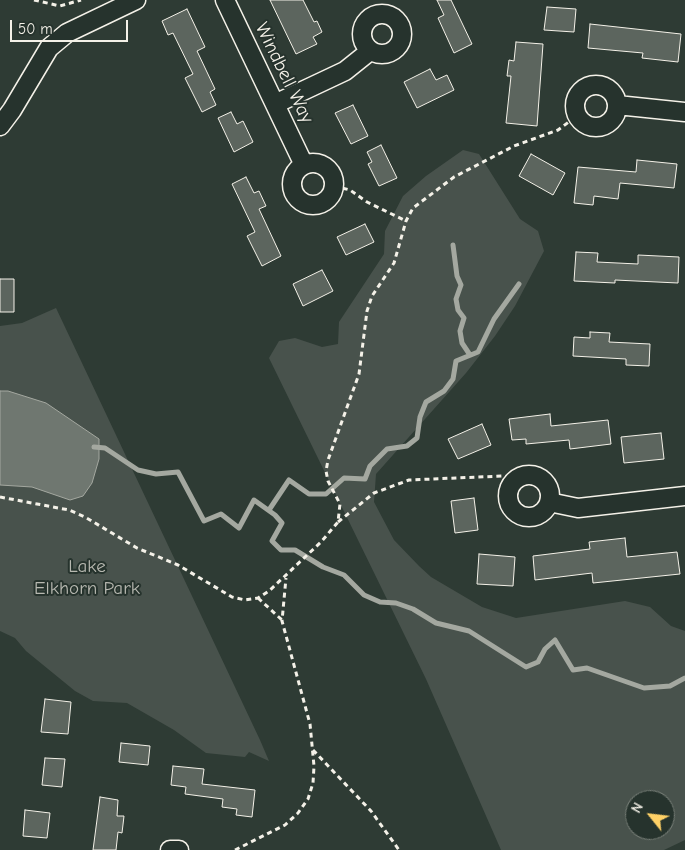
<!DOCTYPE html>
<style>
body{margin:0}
#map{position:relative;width:685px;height:850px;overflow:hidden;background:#2e3b34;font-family:"Comic Neue",sans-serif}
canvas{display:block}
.north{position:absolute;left:625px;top:790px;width:50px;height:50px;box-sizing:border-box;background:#26332d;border:1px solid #787f78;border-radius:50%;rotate:299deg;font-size:14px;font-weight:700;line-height:20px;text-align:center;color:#f4f1e8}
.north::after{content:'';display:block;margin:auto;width:18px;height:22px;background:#ffd166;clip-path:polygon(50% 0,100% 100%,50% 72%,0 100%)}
.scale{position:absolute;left:10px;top:20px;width:118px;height:22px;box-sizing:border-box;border:2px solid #f4f1e8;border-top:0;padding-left:6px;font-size:15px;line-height:18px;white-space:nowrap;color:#f4f1e8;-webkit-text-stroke:4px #26332d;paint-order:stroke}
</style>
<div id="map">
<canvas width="685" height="850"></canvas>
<div class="north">N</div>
<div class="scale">50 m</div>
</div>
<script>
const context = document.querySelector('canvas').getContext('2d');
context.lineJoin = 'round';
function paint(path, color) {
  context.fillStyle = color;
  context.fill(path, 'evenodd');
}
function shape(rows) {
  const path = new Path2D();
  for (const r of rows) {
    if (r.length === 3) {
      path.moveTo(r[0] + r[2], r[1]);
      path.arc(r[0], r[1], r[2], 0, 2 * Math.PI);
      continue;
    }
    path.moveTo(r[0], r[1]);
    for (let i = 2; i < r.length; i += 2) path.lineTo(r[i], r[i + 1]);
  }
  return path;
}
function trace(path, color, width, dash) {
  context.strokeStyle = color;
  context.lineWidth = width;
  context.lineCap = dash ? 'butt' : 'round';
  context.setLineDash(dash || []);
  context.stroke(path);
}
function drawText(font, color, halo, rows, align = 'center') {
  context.font = font + ' "Comic Neue",sans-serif';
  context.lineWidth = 4;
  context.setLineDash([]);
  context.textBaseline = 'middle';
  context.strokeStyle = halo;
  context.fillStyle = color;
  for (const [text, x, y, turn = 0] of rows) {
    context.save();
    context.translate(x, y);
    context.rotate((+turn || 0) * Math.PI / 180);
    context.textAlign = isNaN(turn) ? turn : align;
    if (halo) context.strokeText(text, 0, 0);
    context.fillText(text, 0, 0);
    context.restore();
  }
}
const green = shape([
 [463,150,479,154,520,219,538,231,544,251,515,306,495,336,466,373,376,474,374,502,394,540,419,566,431,577,482,607,516,618,625,601,650,607,671,626,685,631,685,840,664,850,501,850,426,679,269,358,279,341,295,338,322,347,338,344,339,322,384,254,385,231,403,196,426,176],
 [635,800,665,800,665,830,635,830],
 [56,308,260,740,269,761,249,752,245,757,206,753,174,730,127,703,93,701,75,691,26,651,15,638,0,631,0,326,22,323]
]);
const water = shape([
 [0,391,8,391,46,403,99,439,99,459,92,483,83,496,70,500,32,487,0,485,0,391]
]);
const stream = shape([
 [453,245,457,276,461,285,456,299,458,310,464,318,460,331,462,343,470,355],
 [94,447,105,448,138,470,156,474,178,472,204,521,221,514,239,528,254,500,275,515,282,523,272,541,281,550,295,550,323,567,344,575,364,595,380,602,396,603,413,609,436,623,469,631,526,667,538,662,545,649,555,640,573,670,587,668,644,688,670,686,685,678],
 [269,510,289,480,309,494,326,494,344,478,365,479,370,466,387,449,407,446,417,438,420,417,426,402,444,391,453,379,456,361,478,352,494,319,519,284]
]);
const building = shape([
 [270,0,303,0,314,22,317,21,322,32,313,37,317,44,296,54,270,0],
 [437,0,451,0,472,44,454,53,438,18,444,15,437,0],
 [547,7,576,9,574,32,544,30,547,7],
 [187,9,205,47,197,51,215,89,210,92,216,105,202,112,185,78,193,74,173,33,168,35,162,21,187,9],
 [590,24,681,34,678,62,642,58,643,53,588,48,590,24],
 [516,42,543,44,537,126,506,123,511,76,507,76,509,60,514,61,516,42],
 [430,69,436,80,447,75,454,90,417,108,404,82,430,69],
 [353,105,368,136,351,144,335,113,353,105],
 [231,112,237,124,243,121,253,142,234,152,218,118,231,112],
 [381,145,397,178,379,186,368,164,372,162,367,152,381,145],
 [531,154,565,173,553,195,519,176,531,154],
 [637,160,677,164,674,188,620,183,618,199,594,196,593,205,574,203,578,167,636,172,637,160],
 [246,177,254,193,259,191,266,206,259,209,281,256,262,266,247,236,255,232,232,184,246,177],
 [365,224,374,242,346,255,337,237,365,224],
 [576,252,598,253,597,262,638,264,638,255,679,257,678,283,615,280,615,283,574,281,576,252],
 [322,270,333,291,303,306,293,284,322,270],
 [0,279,14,279,14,312,0,312,0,279],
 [590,332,610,333,609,342,650,344,649,366,626,365,626,359,573,356,574,337,590,338,590,332],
 [550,414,551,426,608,420,611,444,570,449,569,440,526,444,526,439,512,440,509,419,550,414],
 [482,424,491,445,458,459,448,439,482,424],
 [661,433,664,459,624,463,621,437,661,433],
 [474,498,478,530,455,533,451,501,474,498],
 [625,538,627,557,677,552,680,574,593,583,592,573,535,580,533,556,590,549,589,542,625,538],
 [479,554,515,557,513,586,477,584,479,554],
 [45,699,71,702,68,734,41,732,45,699],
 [121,743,150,746,148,765,119,762,121,743],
 [45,758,65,759,62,787,42,785,45,758],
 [173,766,204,769,202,784,255,790,252,817,236,815,237,809,222,807,223,799,185,794,186,787,171,785,173,766],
 [100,797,118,800,117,816,124,816,122,833,118,832,116,850,93,850,100,797],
 [25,810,50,813,47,838,23,836,25,810]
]);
const path = shape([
 [34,0,60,6,81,0],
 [334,186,350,190,367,202,406,221],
 [0,497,69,510,85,517,137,548,178,565,232,597,245,600,258,598,269,591,321,542,338,522,340,504,328,481,326,471,328,460,359,374,367,311,372,296,394,263,406,221,413,208,454,177,514,146,558,130,578,115],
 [338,522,374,493,409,480,503,476,517,478],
 [258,598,282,620],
 [313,750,371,811,399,850],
 [235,850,285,825,298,813,308,799,313,783,314,766,310,724,282,621,286,578]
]);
const minor = shape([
 [225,0,304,165],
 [382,34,20],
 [596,106,21],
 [275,104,345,71,370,51],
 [617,105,685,112],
 [0,126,12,110,49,48,67,33,136,0],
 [313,184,21],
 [529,496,21],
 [549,502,578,508,685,496],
 [170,850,179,850]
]);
const streetNames = [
 ["Windbell Way",284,73,64]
];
const parkNames = [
 ["Lake",87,567],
 ["Elkhorn Park",87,589]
];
paint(green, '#48524c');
paint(water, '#6f7770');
trace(water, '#a4a8a0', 1);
trace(stream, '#a4a8a0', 5);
paint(building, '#5c655e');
trace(building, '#f4f1e8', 1);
trace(minor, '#f4f1e8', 21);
trace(path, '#f4f1e8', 3, [5, 4]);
trace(minor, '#26332d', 18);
drawText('19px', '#f4f1e8', '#26332d', streetNames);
drawText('19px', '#b8b9b1', '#26332d', parkNames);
</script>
